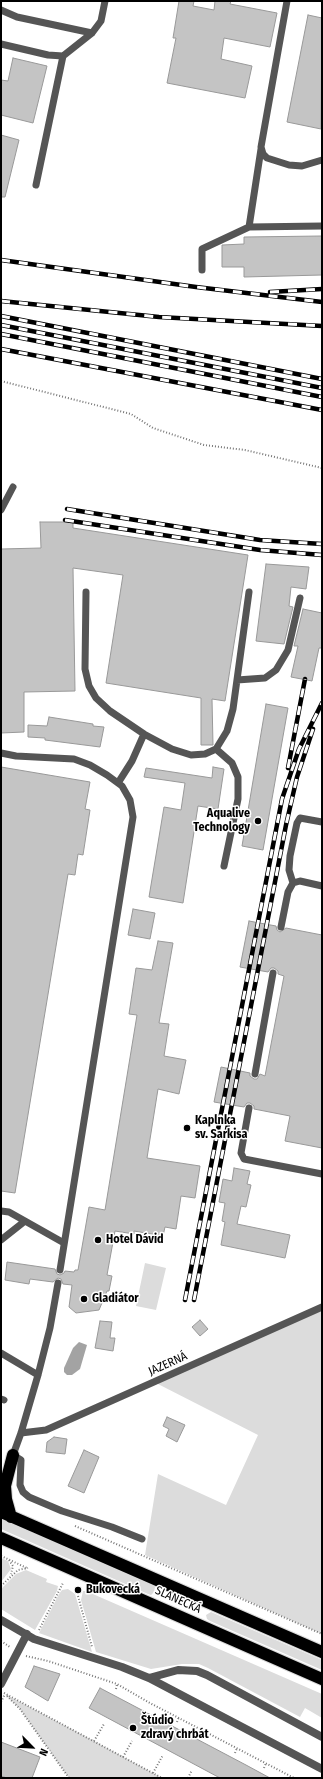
<!DOCTYPE html>
<meta charset="utf-8">
<style>
body{margin:0}
#map{position:relative;width:323px;height:1779px;overflow:hidden;background:#fff;font-family:"Fira Sans Condensed",sans-serif}
canvas{display:block}
.frame{position:absolute;inset:0;border:2px solid #000;pointer-events:none}
.north{position:absolute;left:12px;top:1727px;width:40px;height:40px;-webkit-text-stroke:3px #fff;paint-order:stroke;rotate:114deg;font-size:11px;font-weight:700;line-height:16px;text-align:center;color:#000}
.north::after{content:'';display:block;margin:auto;width:14px;height:18px;background:#000;clip-path:polygon(50% 0,100% 100%,50% 72%,0 100%)}
</style>
<div id="map">
<canvas width="323" height="1779"></canvas>
<div class="frame"></div>
<div class="north">N</div>
</div>
<script>
const context = document.querySelector('canvas').getContext('2d');
context.lineJoin = 'round';
function paint(path, color) {
  context.fillStyle = color;
  context.fill(path, 'evenodd');
}
function shape(rows) {
  const path = new Path2D();
  for (const r of rows) {
    path.moveTo(r[0], r[1]);
    for (let i = 2; i < r.length; i += 2) path.lineTo(r[i], r[i + 1]);
  }
  return path;
}
function trace(path, color, width, dash) {
  context.strokeStyle = color;
  context.lineWidth = width;
  context.lineCap = dash ? 'butt' : 'round';
  context.setLineDash(dash || []);
  context.stroke(path);
}
function drawText(font, color, halo, rows, align = 'center') {
  context.font = font + ' "Fira Sans Condensed",sans-serif';
  context.lineWidth = 3;
  context.setLineDash([]);
  context.textBaseline = 'middle';
  context.strokeStyle = halo;
  context.fillStyle = color;
  for (const [text, x, y, turn = 0] of rows) {
    context.save();
    context.translate(x, y);
    context.rotate((+turn || 0) * Math.PI / 180);
    context.textAlign = isNaN(turn) ? turn : align;
    if (halo) context.strokeText(text, 0, 0);
    context.fillText(text, 0, 0);
    context.restore();
  }
}
const green = shape([
 [145,1263,166,1268,156,1310,136,1306],
 [322,1307,322,1634,145,1555,158,1474,226,1505,258,1435,154,1382],
 [1,1519,152,1585,155,1587,154,1592,151,1595,148,1594,1,1529],
 [1,1558,8,1561,11,1569,1,1582],
 [26,1570,47,1579,46,1582,58,1586,57,1591,35,1630,1,1609,1,1589,16,1574],
 [68,1589,75,1594,92,1652,39,1633,59,1594,62,1590],
 [83,1591,86,1591,322,1694,322,1718,305,1708,300,1717,208,1668,199,1664,182,1664,151,1669,96,1652,81,1600],
 [211,1612,322,1660,322,1670,210,1621,207,1619,206,1615],
 [5,1694,94,1741,162,1778,69,1778,20,1709]
]);
const water = shape([
 [79,1342,87,1345,80,1369,72,1375,67,1375,64,1372,64,1368,73,1348]
]);
const building = shape([
 [179,1,194,1,193,6,214,10,215,1,231,1,230,4,277,13,270,47,224,38,221,59,252,66,245,98,167,83,176,38,173,38,179,1],
 [308,15,322,18,321,129,287,122,308,15],
 [13,58,47,66,33,123,1,115,1,80,8,81,13,58],
 [1,135,19,140,5,197,1,197,1,135],
 [322,236,322,275,244,277,244,267,222,267,222,245,244,244,244,237,322,236],
 [40,522,73,522,73,528,248,555,225,701,212,699,213,745,201,745,201,698,106,683,123,575,73,568,75,691,24,692,24,732,1,733,1,549,41,548,40,522],
 [266,564,309,567,306,589,291,587,289,606,293,607,284,644,256,641,266,564],
 [303,609,322,613,322,648,319,648,312,681,291,677,298,646,294,646,303,609],
 [266,704,288,708,263,850,242,846,266,704],
 [49,717,93,724,93,726,104,727,100,747,45,740,45,738,28,737,28,725,47,726,49,717],
 [1,767,90,782,85,809,90,810,83,855,78,854,75,875,68,874,15,1193,1,1191,1,767],
 [213,767,224,769,218,809,198,806,183,903,149,897,164,807,181,810,185,783,144,777,146,768,212,778,213,767],
 [133,909,155,913,150,939,128,935,133,909],
 [249,921,276,926,277,930,280,932,286,928,322,935,322,1148,285,1141,290,1116,254,1109,254,1106,250,1103,247,1103,244,1107,214,1102,221,1067,250,1073,250,1076,254,1079,257,1079,260,1074,265,1076,284,976,278,974,278,971,274,968,271,968,268,972,240,967,249,921],
 [158,941,173,943,159,1023,169,1024,164,1056,186,1060,179,1094,158,1089,147,1158,200,1166,195,1198,181,1196,176,1229,165,1227,163,1236,134,1231,134,1234,115,1231,107,1275,112,1276,109,1291,107,1291,99,1310,76,1313,69,1307,72,1285,63,1284,61,1279,58,1278,53,1282,30,1279,29,1284,5,1280,7,1262,55,1269,57,1274,60,1275,64,1273,65,1271,74,1272,75,1270,78,1270,89,1207,105,1210,137,1015,129,1014,136,968,152,970,158,941],
 [234,1168,250,1171,247,1184,251,1185,246,1207,241,1206,237,1224,290,1235,285,1258,221,1245,225,1222,222,1221,225,1203,219,1202,223,1179,232,1181,234,1168],
 [200,1320,208,1329,200,1336,192,1327,200,1320],
 [100,1321,112,1322,110,1338,115,1338,113,1351,95,1348,100,1321],
 [167,1417,185,1425,177,1442,166,1436,169,1429,163,1426,167,1417],
 [54,1437,67,1439,65,1454,46,1452,47,1442,54,1437],
 [84,1450,99,1457,84,1493,68,1486,84,1450],
 [34,1666,60,1674,48,1701,25,1687,34,1666],
 [100,1688,246,1765,270,1778,220,1778,89,1708,100,1688],
 [1,1742,40,1757,32,1778,7,1778,1,1776,1,1742]
]);
const path = shape([
 [1,381,131,414,153,428,204,445,245,450,322,468],
 [75,1526,322,1634],
 [1,1556,27,1568],
 [9,1560,13,1566,11,1574],
 [1,1586,18,1570,28,1568],
 [78,1590,78,1596,92,1647],
 [39,1630,63,1583],
 [1,1641,10,1647],
 [26,1656,48,1661,117,1684,148,1702,294,1778],
 [116,1689,117,1684],
 [4,1693,162,1778],
 [7,1696,20,1709,69,1778],
 [1,1702,5,1694],
 [177,1722,179,1717],
 [205,1737,207,1732],
 [94,1741,104,1724],
 [235,1753,237,1748],
 [123,1757,132,1741],
 [264,1768,266,1763],
 [153,1773,163,1755],
 [188,1778,192,1770]
]);
const lane = shape([
 [287,1,261,147,263,154,267,158,289,165,302,166,322,160],
 [1,10,17,17,92,33],
 [1,44,48,55,63,56],
 [261,149,249,227,322,226],
 [36,185,63,56,92,33,101,21,105,1],
 [202,270,202,249,249,227],
 [1,510,13,487],
 [86,592,85,669,89,686,96,698,110,711,144,734,132,761,118,783],
 [237,680,265,678,276,670,288,650,300,598],
 [144,734,172,749,191,755,205,754,216,749,227,731,233,709,249,592],
 [216,749,232,763,238,777,238,799,224,866],
 [1,753,16,756,74,759,90,765,107,775,122,786,130,800,133,817,60,1270],
 [293,883,289,870,290,856,297,823,300,818,322,822],
 [281,927,288,892,293,883,300,881,322,886],
 [255,1074,273,973],
 [249,1108,241,1153,244,1159,322,1174],
 [1,1211,9,1212,25,1221],
 [1,1240,25,1221,64,1243],
 [58,1283,50,1328,38,1375,21,1433,13,1455,21,1460,20,1485,23,1492,29,1497,62,1511,112,1527,142,1539],
 [1,1353,38,1375],
 [1,1399,4,1400],
 [21,1433,46,1430,322,1307]
]);
const street = shape([
 [1,1620,34,1639,122,1667,149,1678,322,1769],
 [149,1678,178,1670,197,1671,207,1675,322,1737],
 [1,1684,27,1634]
]);
const highway = shape([
 [1,1512,322,1652],
 [11,1517,6,1499,5,1486,13,1455],
 [1,1538,322,1679]
]);
const rail = shape([
 [1,260,196,287,322,302],
 [270,292,322,289],
 [1,301,159,317,322,326],
 [1,316,322,379],
 [1,325,322,388],
 [1,334,322,397],
 [1,349,322,410],
 [67,509,260,540,322,544],
 [65,520,260,550,322,555],
 [288,768,305,679],
 [185,1300,282,799,299,749,322,703],
 [194,1300,286,825,297,777,313,729]
]);
const markers = [
 [258,821,4,"#000"],
 [187,1128,4,"#000"],
 [98,1240,4,"#000"],
 [84,1299,4,"#000"],
 [78,1590,4,"#000"],
 [133,1728,4,"#000"]
];
const poiNames = [
 ["Aqualive",250,814,"right"],
 ["Technology",250,828,"right"],
 ["Kaplnka",195,1121],
 ["sv. Sarkisa",195,1135],
 ["Hotel Dávid",106,1240],
 ["Gladiátor",92,1299],
 ["Bukovecká",86,1590],
 ["Štúdio",141,1721],
 ["zdravý chrbát",141,1735]
];
const streetNames = [
 ["JAZERNÁ",168,1364,-24],
 ["SLANECKÁ",178,1600,24]
];
paint(green, '#dcdcdc');
paint(water, '#a3a3a3');
paint(building, '#c4c4c4');
trace(building, '#999', 1);
trace(highway, '#dbdbdb', 14);
trace(path, '#777', 2, [1, 2]);
trace(lane, '#555', 7);
trace(street, '#555', 8);
trace(highway, '#000', 12);
trace(rail, '#000', 4.5);
trace(rail, '#fff', 3, [9]);
for (const [x, y, r, color] of markers) {
  const dot = new Path2D();
  dot.arc(x, y, r, 0, 2 * Math.PI);
  context.fillStyle = color;
  context.fill(dot);
  trace(dot, '#fff', 1.5);
}
drawText('bold 12px', '#000', '#fff', poiNames, 'left');
drawText('12px', '#000', '#fff', streetNames);
</script>
